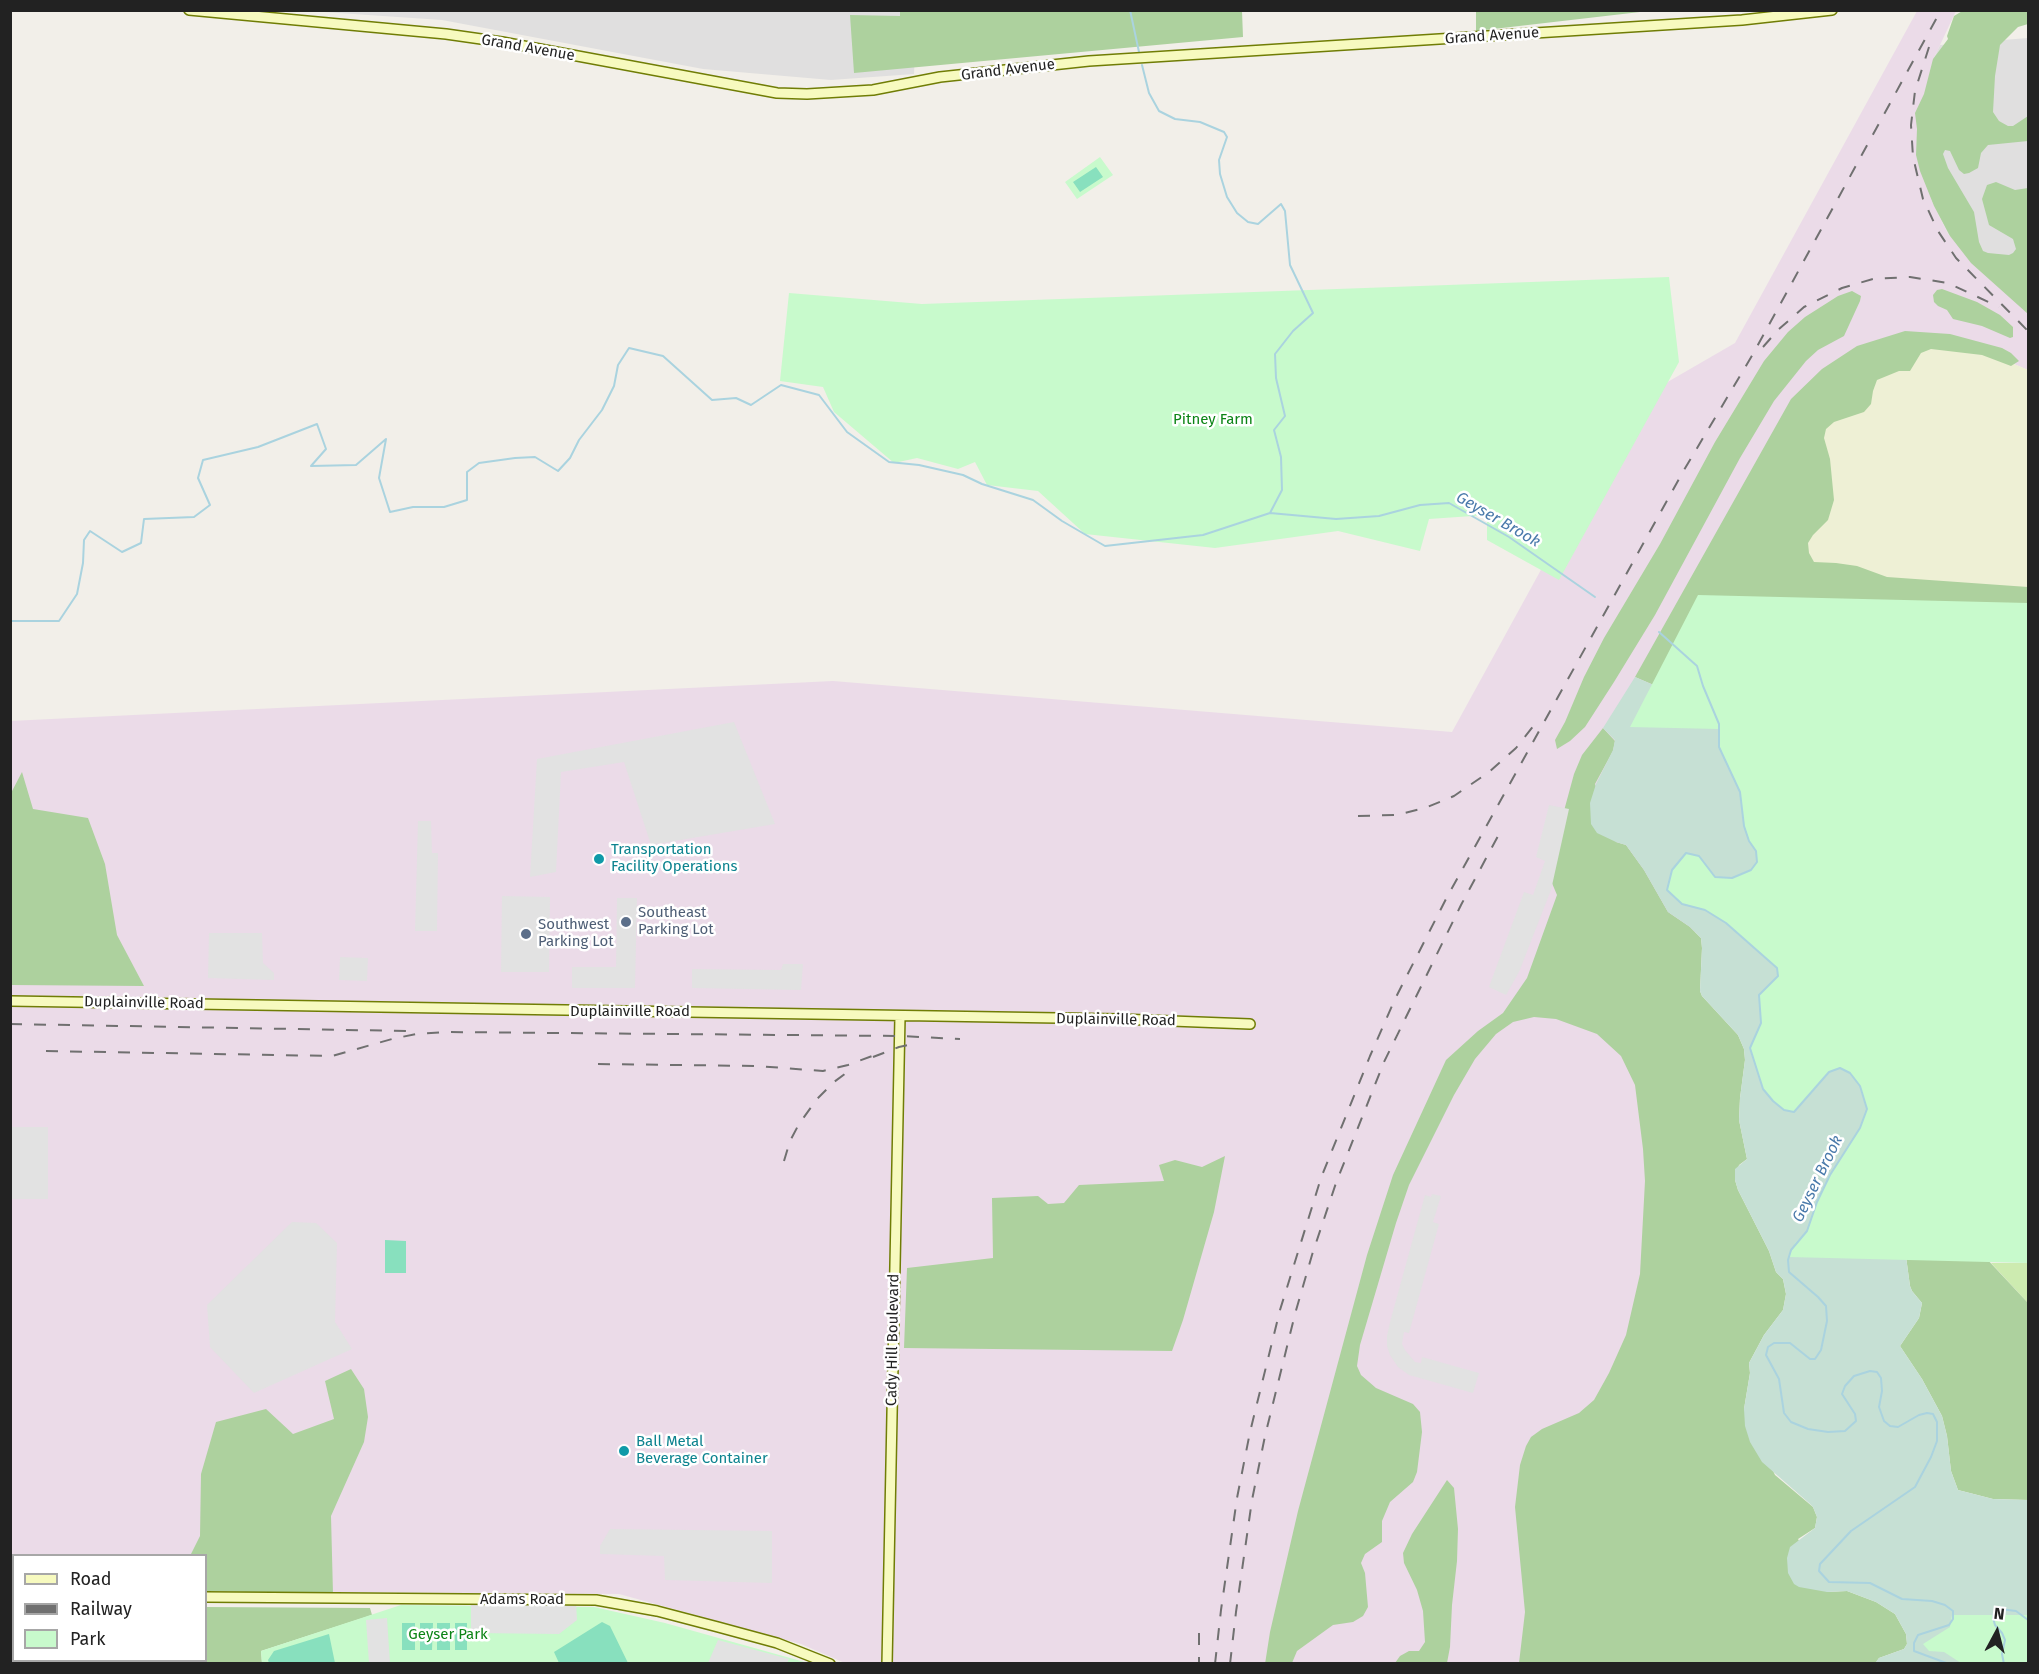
<!DOCTYPE html>
<style>
body{margin:0}
#map{position:relative;width:2039px;height:1674px;overflow:hidden;background:#f2efe9;font-family:"Fira Sans",sans-serif}
canvas{display:block}
.frame{position:absolute;inset:0;border:12px solid #222;pointer-events:none}
.legend{position:absolute;left:12px;top:1554px;width:195px;height:108px;box-sizing:border-box;background:#fff;border:2px solid #a7a7a7;margin:0;padding:8px 10px;list-style:none;font-size:18px;color:#222}
.legend li{display:flex;align-items:center;gap:12px;height:30px}
.legend b{width:30px;border:2px solid #a7a7a7}
.north{position:absolute;left:1967px;top:1602px;width:60px;height:60px;-webkit-text-stroke:4px #fff;paint-order:stroke;rotate:7deg;font-size:16px;font-weight:700;line-height:24px;text-align:center;color:#222}
.north::after{content:'';display:block;margin:auto;width:21px;height:27px;background:#222;clip-path:polygon(50% 0,100% 100%,50% 72%,0 100%)}
</style>
<div id="map">
<canvas width="2039" height="1674"></canvas>
<div class="frame"></div>
<ul class="legend">
<li><b style="height:8px;background:#f7fabf"></b>Road</li>
<li><b style="height:8px;background:#707070"></b>Railway</li>
<li><b style="height:16px;background:#c8facc"></b>Park</li>
</ul>
<div class="north">N</div>
</div>
<script>
const context = document.querySelector('canvas').getContext('2d');
context.lineJoin = 'round';
function paint(path, color) {
  context.fillStyle = color;
  context.fill(path, 'evenodd');
}
function shape(rows) {
  const path = new Path2D();
  for (const r of rows) {
    path.moveTo(r[0], r[1]);
    for (let i = 2; i < r.length; i += 2) path.lineTo(r[i], r[i + 1]);
  }
  return path;
}
function trace(path, color, width, dash) {
  context.strokeStyle = color;
  context.lineWidth = width;
  context.lineCap = dash ? 'butt' : 'round';
  context.setLineDash(dash || []);
  context.stroke(path);
}
function drawText(font, color, halo, rows, align = 'center') {
  context.font = font + ' "Fira Sans",sans-serif';
  context.lineWidth = 5;
  context.setLineDash([]);
  context.textBaseline = 'middle';
  context.strokeStyle = halo;
  context.fillStyle = color;
  for (const [text, x, y, turn = 0] of rows) {
    context.save();
    context.translate(x, y);
    context.rotate((+turn || 0) * Math.PI / 180);
    context.textAlign = isNaN(turn) ? turn : align;
    if (halo) context.strokeText(text, 0, 0);
    context.fillText(text, 0, 0);
    context.restore();
  }
}
const residential = shape([
 [309,11,917,11,914,74,831,80,703,69,442,20],
 [2028,38,2028,309,1948,234,1931,199,1933,60,1940,45]
]);
const industrial = shape([
 [1917,11,1956,11,1933,60,1931,199,1948,234,2028,309,2028,370,1979,349,1651,1023,1807,1663,845,1663,801,1644,619,1594,206,1591,206,1556,14,1556,13,1590,11,1590,10,721,833,681,1452,732,1633,402,1735,343]
]);
const farmland = shape([
 [1893,344,1979,349,2028,370,2028,1263,1698,595,1805,410]
]);
const grass = shape([
 [1991,1263,2028,1263,2028,1303]
]);
const forest = shape([
 [1640,10,1640,12,1476,31,1476,11],
 [1964,10,2028,11,2028,24,2018,27,2000,45,1995,76,1993,112,1999,121,2008,126,2013,126,2028,116,2028,141,1988,145,1981,153,1978,168,1969,173,1964,174,1959,170,1950,151,1945,150,1943,154,1948,168,1974,212,1979,242,1983,251,1988,253,2009,255,2013,253,2016,249,2013,239,1989,225,1982,199,1987,185,1996,182,2015,190,2028,188,2028,314,1971,263,1950,236,1934,206,1920,171,1916,155,1917,129,1915,113,1924,94,1933,59,1948,39,1947,36,1954,16],
 [900,11,1242,11,1243,37,854,73,850,15,900,16],
 [1942,289,1977,302,2000,315,2013,327,2013,337,2010,338,1982,326,1953,319,1947,310,1938,306,1934,302,1933,295,1937,290],
 [1852,291,1861,296,1860,301,1844,336,1818,350,1806,361,1774,401,1740,458,1655,615,1614,682,1585,727,1570,741,1557,749,1555,740,1565,722,1584,677,1604,638,1660,544,1715,442,1764,361,1788,332,1805,317,1838,296],
 [1905,331,1950,334,2002,348,2011,353,2019,361,2011,366,1982,355,1931,349,1921,353,1910,371,1899,371,1877,380,1873,391,1871,404,1864,412,1834,422,1826,429,1824,438,1830,459,1834,500,1828,520,1813,535,1808,543,1809,553,1814,562,1836,563,1857,566,1887,577,2028,587,2028,604,1656,686,1635,677,1791,399,1822,369,1857,346],
 [1603,728,1615,741,1613,751,1595,784,1616,842,1626,845,1644,870,1668,912,1690,927,1701,938,1702,948,1700,991,1702,996,1738,1035,1744,1049,1745,1060,1740,1098,1739,1120,1747,1159,1739,1165,1735,1180,1738,1190,1769,1251,1776,1272,1783,1279,1786,1294,1783,1310,1764,1335,1749,1363,1750,1373,1744,1409,1775,1475,1813,1507,1817,1517,1815,1528,1798,1539,1827,1592,1847,1591,1876,1602,1895,1614,1906,1634,1907,1644,1904,1649,1879,1658,1875,1664,1519,1663,1525,1612,1515,1507,1520,1465,1526,1446,1531,1437,1542,1429,1579,1413,1594,1400,1609,1373,1626,1335,1640,1274,1645,1181,1643,1149,1635,1085,1621,1056,1597,1034,1556,1019,1534,1017,1513,1022,1496,1034,1475,1059,1454,1095,1409,1185,1396,1223,1360,1345,1357,1366,1361,1375,1376,1388,1413,1404,1420,1412,1422,1432,1417,1472,1413,1482,1390,1502,1382,1521,1382,1542,1365,1554,1361,1563,1365,1573,1368,1607,1363,1616,1353,1622,1333,1625,1297,1651,1292,1663,1265,1664,1270,1632,1298,1511,1367,1255,1393,1175,1446,1060,1478,1031,1503,1013,1527,978,1557,895,1549,876,1549,866,1574,774,1582,755],
 [22,772,33,809,88,818,105,864,117,935,144,986,11,985,11,793],
 [1225,1156,1214,1212,1183,1320,1172,1351,904,1348,907,1268,993,1258,992,1198,1038,1196,1048,1204,1064,1203,1079,1185,1164,1181,1159,1165,1175,1160,1202,1167],
 [1970,1241,2028,1303,2028,1500,1993,1499,1958,1490,1951,1471,1947,1436,1942,1416,1922,1379,1900,1346,1919,1318,1922,1303,1912,1291,1910,1286,1904,1242],
 [351,1369,364,1389,368,1417,364,1442,331,1516,333,1594,206,1591,206,1556,190,1556,200,1536,201,1474,216,1422,266,1409,293,1434,334,1419,325,1381],
 [1447,1480,1454,1488,1458,1529,1457,1561,1452,1605,1450,1647,1447,1663,1395,1663,1400,1656,1409,1651,1419,1651,1425,1642,1423,1611,1417,1590,1404,1563,1403,1553,1412,1534],
 [206,1607,370,1608,372,1615,261,1651,262,1663,71,1664,72,1660,206,1660]
]);
const wetland = shape([
 [1635,677,1656,686,1756,696,1904,1242,1910,1286,1912,1291,1922,1303,1919,1318,1900,1346,1922,1379,1942,1416,1947,1436,1951,1471,1958,1490,1993,1499,2028,1500,2028,1663,1875,1663,1879,1658,1904,1649,1907,1644,1906,1634,1895,1614,1876,1602,1847,1591,1827,1592,1799,1587,1794,1584,1788,1573,1787,1558,1790,1547,1815,1528,1817,1517,1813,1507,1809,1503,1762,1462,1750,1442,1745,1426,1744,1409,1750,1373,1749,1363,1764,1335,1783,1310,1786,1294,1783,1279,1776,1272,1769,1251,1738,1190,1735,1180,1735,1169,1747,1159,1739,1120,1740,1098,1745,1060,1744,1049,1738,1035,1702,996,1700,991,1702,948,1701,938,1690,927,1668,912,1644,870,1626,845,1616,842,1597,833,1591,824,1590,803,1596,784,1613,750,1615,740,1603,728]
]);
const park = shape([
 [1100,157,1113,175,1077,199,1065,182],
 [1669,277,1679,362,1559,580,1487,540,1487,515,1429,519,1420,551,1338,531,1215,548,1085,534,1038,491,987,485,975,462,958,469,917,458,894,463,834,412,823,387,780,381,789,293,922,304],
 [1698,595,2028,603,2028,1263,1789,1257,1795,1243,1807,1231,1817,1202,1830,1175,1860,1128,1867,1109,1860,1086,1850,1073,1840,1068,1829,1072,1794,1112,1784,1110,1773,1101,1763,1089,1750,1048,1761,1023,1759,995,1778,976,1777,968,1726,923,1705,910,1682,904,1667,890,1672,870,1686,853,1699,856,1715,877,1732,878,1751,870,1757,862,1756,851,1749,841,1744,826,1740,792,1719,747,1719,729,1630,727],
 [401,1605,594,1607,665,1623,808,1663,262,1664,261,1651],
 [1952,1615,2028,1615,2028,1663,1961,1663,1944,1652,1929,1651,1923,1644,1950,1627]
]);
const pitch = shape([
 [1096,167,1103,177,1080,192,1073,182],
 [385,1240,406,1241,406,1273,385,1273],
 [602,1622,610,1626,628,1663,559,1663,554,1652],
 [402,1623,415,1623,415,1650,402,1650],
 [420,1623,433,1623,432,1650,420,1650],
 [437,1623,450,1623,450,1650,437,1650],
 [455,1623,467,1623,467,1650,455,1650],
 [329,1634,335,1663,269,1663,268,1660,274,1651]
]);
const parking = shape([
 [734,722,775,824,651,845,624,762,561,772,556,872,530,877,537,759],
 [1549,805,1569,809,1551,890,1519,972,1506,995,1489,987,1524,892,1533,895,1545,861,1536,857],
 [418,821,431,821,432,853,438,853,437,931,415,931],
 [502,896,550,897,549,972,501,972],
 [617,898,637,898,635,988,572,988,572,967,616,967],
 [209,933,262,933,263,963,274,973,274,980,208,978],
 [340,957,368,958,367,981,339,980],
 [783,964,803,964,801,990,692,988,692,969,781,970],
 [11,1127,48,1127,48,1199,11,1199],
 [1432,1194,1441,1196,1433,1222,1439,1224,1409,1333,1404,1332,1402,1344,1405,1350,1415,1362,1421,1363,1422,1357,1479,1373,1473,1393,1409,1375,1398,1367,1390,1355,1387,1346,1387,1336,1390,1322,1425,1195,1431,1197],
 [292,1222,316,1223,337,1243,335,1322,352,1349,254,1393,210,1347,207,1305],
 [610,1529,772,1531,772,1583,665,1580,664,1556,600,1554,600,1546],
 [471,1599,576,1603,577,1620,559,1634,471,1633],
 [387,1618,390,1663,369,1663,366,1620],
 [718,1640,789,1659,787,1663,708,1663]
]);
const stream = shape([
 [1130,10,1139,52],
 [1142,65,1149,93,1159,111,1175,119,1200,122,1224,132,1227,137,1219,160,1220,174,1227,197,1237,213,1248,222,1258,224,1281,204,1285,211,1290,265,1313,313,1293,331,1275,354,1276,378,1285,416,1274,430,1281,457,1282,490,1270,513],
 [10,621,59,621,77,594,83,563,84,540,90,531,122,552,141,543,144,519,194,517,210,505,198,478,203,460,258,447,317,424,326,449,311,466,356,465,386,439,379,478,390,512,413,507,444,507,467,500,467,472,479,463,515,458,535,457,558,471,570,458,579,440,602,410,614,386,618,365,629,348,663,356,712,400,736,398,751,405,781,385,819,395,847,432,889,462,919,465,963,475,982,484,1033,500,1062,521,1105,546,1203,535,1270,513,1336,519,1379,516,1420,505,1449,503,1509,537,1595,597],
 [1659,632,1697,666,1703,686,1719,724,1719,747,1740,792,1744,826,1749,841,1756,851,1757,862,1751,870,1732,878,1715,877,1699,856,1686,853,1672,870,1667,890,1682,904,1705,910,1726,923,1777,968,1778,976,1759,995,1761,1023,1750,1048,1763,1089,1773,1101,1784,1110,1794,1112,1829,1072,1840,1068,1850,1073,1860,1086,1867,1109,1860,1128,1830,1175,1817,1202,1807,1231,1791,1250,1788,1260,1789,1272,1818,1297,1826,1306,1827,1321,1821,1350,1815,1359,1810,1359,1790,1343,1774,1343,1768,1347,1766,1355,1779,1379,1784,1413,1791,1422,1808,1429,1828,1432,1845,1431,1856,1421,1855,1414,1842,1394,1845,1386,1854,1376,1870,1371,1877,1372,1881,1378,1882,1391,1879,1407,1884,1421,1890,1426,1898,1427,1919,1415,1927,1413,1933,1414,1937,1422,1937,1441,1931,1457,1915,1487,1851,1531,1820,1564,1819,1571,1829,1582,1870,1583,1902,1599,1932,1601,1945,1605,1953,1611,1953,1619,1949,1625,1918,1635,1914,1643,1914,1651,1949,1664],
 [2004,1664,2002,1654,2005,1640,2002,1633,1995,1625,1993,1618,1994,1613,2000,1609,2016,1611,2028,1620]
]);
const secondary = shape([
 [189,10,446,34,502,42,777,93,807,94,873,90,940,77,1089,61,1742,20,1832,10],
 [10,1001,1120,1019,1250,1024],
 [10,1594,14,1594],
 [206,1597,596,1600,657,1611,718,1627,777,1643,830,1664],
 [887,1664,900,1016]
]);
const rail = shape([
 [1929,47,1915,91,1911,125,1913,157,1923,199,1938,231,1956,258,2028,331],
 [1763,347,1778,330,1804,307,1842,288,1873,279,1910,277,1948,283,1999,307],
 [1358,816,1396,815,1425,808,1454,796,1489,772,1516,748,1535,724],
 [10,1024,407,1031],
 [46,1051,332,1056,392,1039,416,1034,446,1032,900,1036,960,1039],
 [873,1057,899,1047,918,1043],
 [598,1064,757,1066,823,1071,848,1065,880,1053],
 [784,1161,790,1141,799,1124,817,1099,834,1082,854,1067],
 [1199,1633,1199,1664],
 [1215,1664,1221,1610,1237,1498,1250,1432,1280,1310,1321,1178,1370,1056,1395,999,1447,897,1684,470,1753,354,1941,10],
 [1230,1664,1236,1612,1252,1500,1265,1436,1295,1314,1312,1255,1336,1183,1384,1062,1461,905,1498,836]
]);
const markers = [
 [599,859,6,"#0f9aa8"],
 [626,922,6,"#5c6f8a"],
 [526,934,6,"#5c6f8a"],
 [624,1451,6,"#0f9aa8"]
];
const streetNames = [
 ["Grand Avenue",1492,36,-4],
 ["Grand Avenue",528,48,10],
 ["Grand Avenue",1008,70,-7],
 ["Duplainville Road",144,1003,1],
 ["Duplainville Road",630,1012],
 ["Duplainville Road",1116,1020,1],
 ["Cady Hill Boulevard",893,1340,-89],
 ["Adams Road",522,1600]
];
const parkNames = [
 ["Pitney Farm",1213,420],
 ["Geyser Park",448,1635]
];
const cultureNames = [
 ["Transportation",611,850],
 ["Facility Operations",611,867],
 ["Ball Metal",636,1442],
 ["Beverage Container",636,1459]
];
const serviceNames = [
 ["Southeast",638,913],
 ["Parking Lot",638,930],
 ["Southwest",538,925],
 ["Parking Lot",538,942]
];
const waterNames = [
 ["Geyser Brook",1498,520,30],
 ["Geyser Brook",1818,1179,-64]
];
paint(residential, '#e0dfdf');
paint(industrial, '#ebdbe8');
paint(farmland, '#eef0d5');
paint(grass, '#cdebb0');
paint(forest, '#add19e');
paint(wetland, '#c6e0d4');
paint(park, '#c8facc');
paint(pitch, '#88e0be');
paint(parking, '#e2e2e2');
trace(stream, '#aad3df', 2);
trace(secondary, '#707d05', 12);
trace(secondary, '#f7fabf', 9);
trace(rail, '#707070', 2, [12, 12]);
for (const [x, y, r, color] of markers) {
  const dot = new Path2D();
  dot.arc(x, y, r, 0, 2 * Math.PI);
  context.fillStyle = color;
  context.fill(dot);
  trace(dot, '#fff', 2);
}
drawText('15px', '#222', '#fff', streetNames);
drawText('15px', '#0c8416', '#fff', parkNames);
drawText('15px', '#0d838f', '#fff', cultureNames, 'left');
drawText('15px', '#4e5e75', '#fff', serviceNames, 'left');
drawText('italic 16px', '#4a7aab', '#fff', waterNames);
</script>
